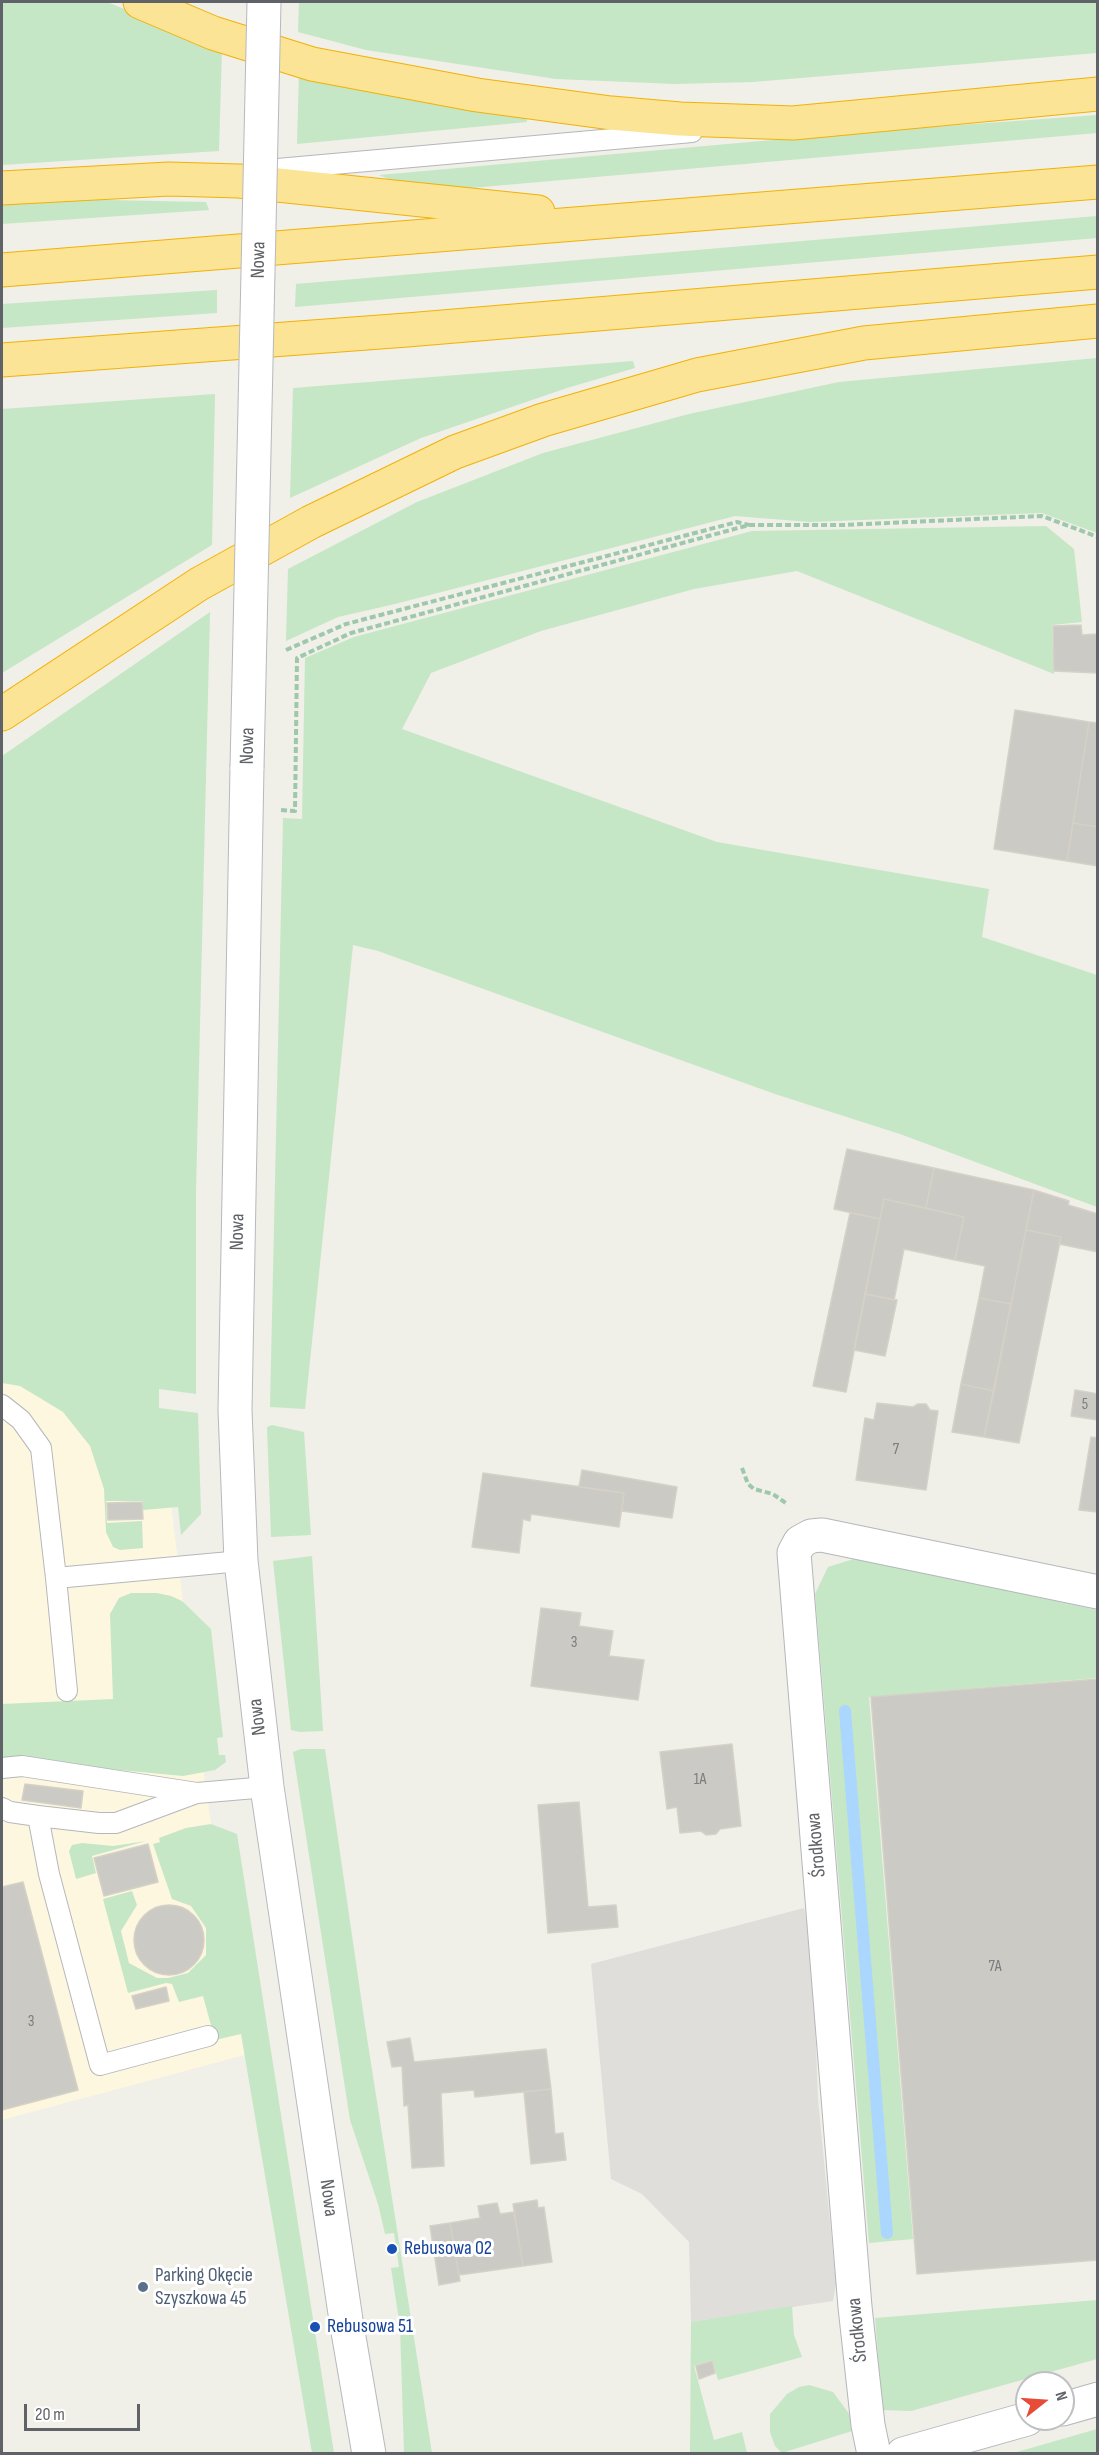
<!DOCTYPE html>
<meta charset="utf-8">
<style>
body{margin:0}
#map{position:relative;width:1099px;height:2455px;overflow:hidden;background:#f0efe8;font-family:"Sofia Sans Condensed",sans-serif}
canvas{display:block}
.frame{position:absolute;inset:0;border:3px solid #5f6267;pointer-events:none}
.north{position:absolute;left:1015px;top:2371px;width:60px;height:60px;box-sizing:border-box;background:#fff;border:2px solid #bfc0c2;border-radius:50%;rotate:73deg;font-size:16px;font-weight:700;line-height:24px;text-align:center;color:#5f6267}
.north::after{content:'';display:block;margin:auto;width:21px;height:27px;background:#e64c38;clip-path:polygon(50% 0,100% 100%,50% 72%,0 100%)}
.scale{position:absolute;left:24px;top:2404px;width:116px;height:27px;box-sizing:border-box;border:3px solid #5f6267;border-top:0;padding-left:8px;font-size:18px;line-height:21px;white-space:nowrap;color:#5f6267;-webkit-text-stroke:4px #fff;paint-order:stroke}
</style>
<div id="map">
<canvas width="1099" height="2455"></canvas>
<div class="frame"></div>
<div class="north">N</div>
<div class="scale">20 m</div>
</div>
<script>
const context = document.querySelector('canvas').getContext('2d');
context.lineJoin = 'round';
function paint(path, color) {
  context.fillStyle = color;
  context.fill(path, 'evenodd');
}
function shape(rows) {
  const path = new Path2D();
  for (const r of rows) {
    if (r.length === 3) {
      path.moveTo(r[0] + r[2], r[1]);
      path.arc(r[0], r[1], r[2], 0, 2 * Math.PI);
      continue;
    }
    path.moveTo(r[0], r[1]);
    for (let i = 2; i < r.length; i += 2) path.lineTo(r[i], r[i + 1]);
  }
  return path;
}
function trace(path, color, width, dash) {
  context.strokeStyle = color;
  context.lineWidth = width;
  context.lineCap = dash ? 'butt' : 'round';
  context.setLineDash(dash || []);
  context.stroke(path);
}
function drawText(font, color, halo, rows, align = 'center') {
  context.font = font + ' "Sofia Sans Condensed",sans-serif';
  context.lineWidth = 6;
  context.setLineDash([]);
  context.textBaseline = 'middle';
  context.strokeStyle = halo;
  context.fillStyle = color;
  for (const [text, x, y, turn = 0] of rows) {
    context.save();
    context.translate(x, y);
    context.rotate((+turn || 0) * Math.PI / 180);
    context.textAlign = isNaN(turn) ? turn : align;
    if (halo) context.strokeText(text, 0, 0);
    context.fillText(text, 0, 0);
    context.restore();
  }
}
const commercial = shape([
 [2,1383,125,1402,161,1425,161,1428,154,1430,155,1439,163,1438,204,1774,238,2013,239,2016,232,2018,233,2027,240,2026,245,2055,2,2120]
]);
const industrial = shape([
 [804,1908,812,1943,818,2099,836,2284,833,2301,691,2322,689,2242,642,2194,611,2179,591,1964]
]);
const green = shape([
 [2,2,107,2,222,49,219,151,2,165],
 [299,2,1097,2,1097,53,753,82,675,84,556,79,366,50,298,32],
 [299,72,526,116,527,122,297,144],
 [1097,115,1097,133,471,188,393,181,379,175,851,133],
 [58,199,206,202,209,210,2,224,2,203],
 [1097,216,1097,238,295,307,296,284],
 [217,290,217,313,2,328,2,304],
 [1097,358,1097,533,1042,513,810,522,735,516,395,604,338,617,286,641,288,569,417,502,543,453,689,414,839,382],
 [633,361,635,368,567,388,421,438,290,498,293,388],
 [215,394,212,545,2,673,2,409],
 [1046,526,1074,549,1082,622,1052,625,1054,674,797,571,694,589,541,631,431,673,402,729,717,842,989,889,982,937,1097,975,1097,1207,900,1134,775,1094,378,951,353,945,305,1409,270,1407,283,818,302,819,305,658,354,637,752,531],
 [210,612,196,1190,196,1394,159,1389,159,1408,198,1413,201,1514,181,1535,178,1507,143,1510,143,1501,106,1501,107,1523,142,1521,143,1548,120,1550,113,1547,106,1532,104,1489,90,1446,63,1412,20,1386,2,1383,2,756],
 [272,1425,304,1432,311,1535,271,1537,267,1427],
 [312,1556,323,1731,300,1732,291,1730,273,1561],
 [857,1558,1097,1610,1097,1678,869,1697,913,2239,869,2243,815,1594,828,1567],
 [131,1593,157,1593,171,1596,182,1601,211,1629,223,1737,217,1738,219,1755,225,1755,226,1762,215,1770,183,1776,2,1759,2,1704,113,1699,110,1614,119,1598],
 [301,1749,325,1749,365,2025,432,2453,404,2453,400,2327,391,2268,399,2267,394,2233,385,2234,378,2204,350,2120,293,1752],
 [211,1824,237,1834,334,2453,312,2453,241,2034,215,2040,203,1996,179,2002,172,1984,166,1983,128,1993,103,1899,132,1891,137,1905,121,1931,129,1963,157,1978,168,1978,188,1973,206,1955,206,1928,191,1906,172,1899,153,1844,160,1842,159,1838,186,1828],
 [146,1841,92,1856,96,1873,76,1879,69,1851,72,1845,82,1843,113,1846],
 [1097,2300,1097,2359,911,2411,882,2410,875,2318],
 [792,2306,794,2335,802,2357,718,2380,712,2360,694,2366,714,2440,742,2432,747,2453,690,2453,691,2322],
 [809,2385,833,2392,850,2415,852,2431,782,2453,775,2446,770,2432,770,2414,787,2394,799,2387],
 [1097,2429,1097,2453,1018,2453,1017,2452]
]);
const stream = shape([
 [845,1711,887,2233]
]);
const building = shape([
 [1081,625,1082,635,1098,634,1098,673,1054,671,1053,626,1081,625],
 [1015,710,1089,722,1067,861,994,849,1015,710],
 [1089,722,1098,723,1098,827,1073,823,1089,722],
 [1073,823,1098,827,1098,866,1067,861,1073,823],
 [847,1149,934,1168,926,1208,884,1199,880,1219,834,1209,847,1149],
 [934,1168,1034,1190,1011,1304,979,1298,985,1266,955,1260,964,1217,926,1208,934,1168],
 [1034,1190,1069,1201,1068,1205,1098,1214,1098,1252,1059,1244,1061,1237,1026,1230,1034,1190],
 [884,1199,964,1217,955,1260,904,1249,894,1300,865,1294,884,1199],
 [850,1213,880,1219,846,1392,813,1386,850,1213],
 [1026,1230,1061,1237,1019,1443,984,1437,1026,1230],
 [865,1294,897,1300,885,1356,854,1350,865,1294],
 [979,1298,1011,1304,994,1391,961,1384,979,1298],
 [961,1384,994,1391,984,1437,952,1432,961,1384],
 [1075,1390,1098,1394,1098,1420,1071,1416,1075,1390],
 [877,1403,913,1407,918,1404,926,1404,930,1410,938,1411,926,1490,856,1480,865,1418,874,1420,877,1403],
 [1091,1437,1098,1438,1098,1512,1079,1510,1091,1437],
 [582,1470,677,1487,672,1518,622,1511,624,1493,579,1487,582,1470],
 [483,1473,624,1493,619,1527,531,1514,530,1521,523,1519,519,1553,472,1547,483,1473],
 [142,1502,143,1519,108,1520,107,1503,142,1502],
 [541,1608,581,1613,579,1626,613,1631,609,1656,644,1660,638,1700,531,1686,541,1608],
 [1098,1679,1098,2260,917,2274,871,1697,1098,1679],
 [732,1744,741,1826,720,1829,716,1834,706,1835,701,1831,680,1833,677,1807,667,1809,660,1752,732,1744],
 [25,1784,83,1791,81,1808,22,1800,25,1784],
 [579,1802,588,1907,616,1905,618,1927,548,1933,538,1805,579,1802],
 [148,1844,158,1882,104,1896,94,1858,148,1844],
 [23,1882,78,2090,2,2110,2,1887,23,1882],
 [169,1940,35],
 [166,1987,169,2001,136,2009,132,1996,166,1987],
 [410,2038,414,2062,546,2049,551,2089,475,2097,474,2090,441,2093,444,2166,412,2168,408,2105,404,2106,402,2066,392,2067,387,2042,410,2038],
 [551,2089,555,2134,563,2133,566,2160,531,2164,524,2092,551,2089],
 [537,2200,538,2208,544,2207,552,2262,523,2266,513,2204,537,2200],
 [497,2203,500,2214,514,2212,523,2266,459,2275,450,2223,480,2218,478,2206,497,2203],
 [450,2223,460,2281,439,2285,430,2226,450,2223],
 [712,2361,715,2373,699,2379,696,2366,712,2361]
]);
const path = shape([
 [286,650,346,624,737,522,749,525],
 [281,810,295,811,297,658,351,633,749,525,843,525,1042,516,1098,537],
 [742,1468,748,1484,754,1489,773,1494,787,1504]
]);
const lane = shape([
 [255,171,692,132],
 [2,1405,21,1420,41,1448,56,1578],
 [67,1691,56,1578,241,1561],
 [2,1768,22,1766,197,1793,267,1787],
 [2,1808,10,1812,38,1816,99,1823,116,1823,194,1794],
 [38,1816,49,1874,100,2065,208,2036]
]);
const street = shape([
 [1063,2409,1098,2399],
 [874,2454,868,2425,855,2307,794,1553,800,1542,811,1536,822,1535,1098,1592],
 [903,2454,1027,2419]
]);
const secondary = shape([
 [247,767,235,1410,241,1561,267,1787,346,2320,369,2454]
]);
const highway = shape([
 [140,2,213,33,312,64,477,95,611,113,680,119,793,123,1098,94],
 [2,188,169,179,239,181,538,212],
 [2,270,1098,182],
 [2,360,407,330,1098,272],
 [2,714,199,584,311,522,455,452,543,420,697,375,864,343,1098,321]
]);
const secondaryBridge = shape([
 [247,767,264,2]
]);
const markers = [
 [392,2249,6,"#1a4fb4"],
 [143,2287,6,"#5c6f8a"],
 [315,2327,6,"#1a4fb4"]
];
const numberNames = [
 ["5",1085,1405],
 ["7",896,1450],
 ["3",574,1643],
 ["1A",700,1780],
 ["7A",995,1967],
 ["3",31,2022]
];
const streetNames = [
 ["Nowa",259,260,-89],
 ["Nowa",248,746,-89],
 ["Nowa",238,1232,-89],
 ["Nowa",258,1717,-97],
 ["Środkowa",817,1845,-95],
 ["Nowa",328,2198,82],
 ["Środkowa",858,2330,-96]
];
const transitNames = [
 ["Rebusowa 02",404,2249],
 ["Rebusowa 51",327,2327]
];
const serviceNames = [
 ["Parking Okęcie",155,2276],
 ["Szyszkowa 45",155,2299]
];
paint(commercial, '#fdf7e0');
paint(industrial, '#dfdeda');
paint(green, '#c5e7c6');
trace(stream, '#abd6fd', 12);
paint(building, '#cccac4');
trace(building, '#d5d1c6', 1.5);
trace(lane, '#b5b7bb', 22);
trace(street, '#b5b7bb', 35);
trace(secondary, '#b6b9be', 35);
trace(highway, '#f2b106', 35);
trace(path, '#9ec8ac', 4, [6, 3]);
trace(lane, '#fff', 20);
trace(street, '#fff', 33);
trace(secondary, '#fff', 33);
trace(highway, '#fbe495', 33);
trace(secondaryBridge, '#b6b9be', 35, []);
trace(secondaryBridge, '#fff', 33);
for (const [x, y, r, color] of markers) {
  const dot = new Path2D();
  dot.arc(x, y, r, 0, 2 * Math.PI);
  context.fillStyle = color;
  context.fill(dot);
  trace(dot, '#fff', 2);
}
drawText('16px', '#7a7c7e', null, numberNames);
drawText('20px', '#5f6267', '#fff', streetNames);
drawText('20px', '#164399', '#fff', transitNames, 'left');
drawText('20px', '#4e5e75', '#fff', serviceNames, 'left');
</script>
